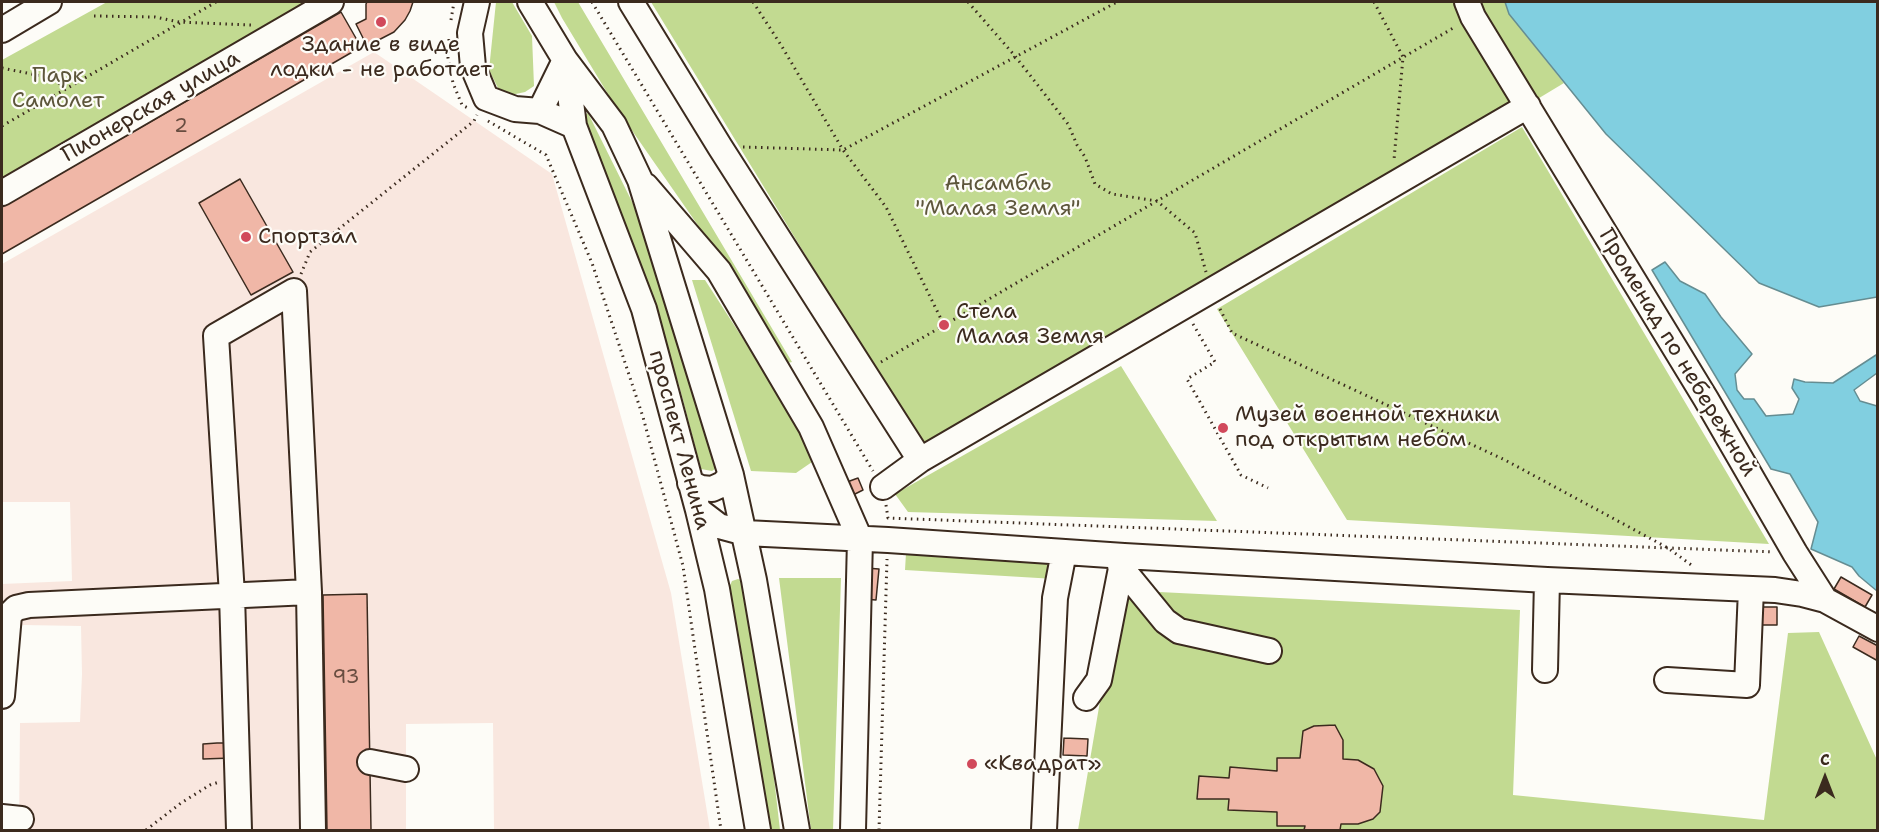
<!DOCTYPE html>
<meta charset="utf-8">
<style>
body{margin:0}
#map{position:relative;width:1879px;height:832px;overflow:hidden;background:#fdfcf7;font-family:"Shantell Sans",sans-serif}
canvas{display:block}
.frame{position:absolute;inset:0;border:3px solid #3b2a1e;pointer-events:none}
.north{position:absolute;left:1795px;top:748px;width:60px;height:60px;-webkit-text-stroke:4px #fdfcf7;paint-order:stroke;rotate:0deg;font-size:16px;font-weight:700;line-height:24px;text-align:center;color:#3b2a1e}
.north::after{content:'';display:block;margin:auto;width:21px;height:27px;background:#3b2a1e;clip-path:polygon(50% 0,100% 100%,50% 72%,0 100%)}
</style>
<div id="map">
<canvas width="1879" height="832"></canvas>
<div class="frame"></div>
<div class="north">С</div>
</div>
<script>
const context = document.querySelector('canvas').getContext('2d');
context.lineJoin = 'round';
function paint(path, color) {
  context.fillStyle = color;
  context.fill(path, 'evenodd');
}
function shape(rows) {
  const path = new Path2D();
  for (const r of rows) {
    path.moveTo(r[0], r[1]);
    for (let i = 2; i < r.length; i += 2) path.lineTo(r[i], r[i + 1]);
  }
  return path;
}
function trace(path, color, width, dash) {
  context.strokeStyle = color;
  context.lineWidth = width;
  context.lineCap = dash ? 'butt' : 'round';
  context.setLineDash(dash || []);
  context.stroke(path);
}
function drawText(font, color, halo, rows, align = 'center') {
  context.font = font + ' "Shantell Sans",sans-serif';
  context.lineWidth = 4.5;
  context.setLineDash([]);
  context.textBaseline = 'middle';
  context.strokeStyle = halo;
  context.fillStyle = color;
  for (const [text, x, y, turn = 0] of rows) {
    context.save();
    context.translate(x, y);
    context.rotate((+turn || 0) * Math.PI / 180);
    context.textAlign = isNaN(turn) ? turn : align;
    if (halo) context.strokeText(text, 0, 0);
    context.fillText(text, 0, 0);
    context.restore();
  }
}
const built = shape([
 [374,52,552,174,671,593,710,830,494,830,493,723,406,724,406,830,371,830,366,594,323,595,327,830,2,830,19,829,20,723,80,722,82,674,81,626,24,625,2,631,2,584,72,581,70,502,2,502,2,264],
 [240,179,292,272,251,295,199,203]
]);
const green = shape([
 [107,2,314,2,2,181,2,60],
 [496,2,512,2,532,36,534,86,525,92,511,95,499,90,489,70],
 [554,2,578,2,792,362,783,364,761,323,704,234,617,109,562,18],
 [651,2,1505,2,1509,14,1564,83,933,464],
 [588,113,648,234,721,465,712,471,701,469,679,385,627,233,579,118],
 [1522,127,1769,544,1347,520,1217,309],
 [692,280,705,280,800,427,812,462,796,473,751,471],
 [1121,366,1217,521,908,512,895,494],
 [906,553,1056,562,1055,579,905,570],
 [779,578,841,578,833,830,811,830],
 [738,579,747,582,764,691,780,830,759,830,728,590,732,581],
 [1119,590,1520,610,1513,795,1764,820,1788,633,1819,632,1877,760,1877,830,1078,830]
]);
const water = shape([
 [1505,2,1877,2,1877,297,1819,307,1759,283,1606,134,1509,14,1505,2],
 [1665,262,1680,281,1705,294,1721,317,1752,354,1735,374,1737,390,1744,399,1754,399,1766,416,1793,414,1799,399,1792,388,1794,379,1805,382,1833,383,1876,355,1877,356,1877,373,1854,390,1860,401,1877,406,1877,591,1859,576,1852,567,1811,549,1818,522,1790,474,1771,469,1652,270,1665,262]
]);
const building = shape([
 [367,2,413,2,410,11,405,20,394,32,367,46,356,24,366,19,366,4,367,2],
 [341,12,361,47,2,254,2,207,341,12],
 [240,179,293,272,251,295,199,203,240,179],
 [858,478,863,490,853,495,847,482,858,478],
 [866,568,879,569,876,600,864,599,866,568],
 [1841,577,1872,595,1865,607,1834,589,1841,577],
 [367,594,371,830,327,830,323,595,367,594],
 [1759,607,1777,607,1777,625,1759,625,1759,607],
 [1859,636,1878,646,1878,661,1853,647,1859,636],
 [1335,725,1343,740,1343,759,1358,760,1374,769,1383,786,1380,812,1373,819,1358,824,1341,824,1340,830,1304,830,1305,826,1277,826,1277,812,1228,810,1229,799,1197,799,1199,776,1229,778,1230,767,1277,771,1277,758,1300,758,1303,731,1314,726,1335,725],
 [1064,738,1088,739,1087,756,1063,755,1064,738],
 [217,743,232,743,231,758,203,759,203,744,217,743]
]);
const path = shape([
 [592,2,873,471],
 [753,2,781,45,843,150,886,207,944,325],
 [968,2,1015,56,1068,124,1077,145,1085,157,1095,184,1112,194,1157,201,1195,233,1206,272],
 [1374,2,1403,57,1394,160],
 [94,16,155,17,179,22,251,25],
 [451,20,454,2],
 [449,39,448,58,453,83,462,105,468,108],
 [2,68,56,79,63,89],
 [488,121,546,155,592,263,643,417,683,566,721,830],
 [2,126,216,2],
 [743,147,843,150,1117,2],
 [301,274,310,252,474,121,477,115],
 [1220,309,1232,333,1505,460,1668,548,1694,567],
 [1193,324,1215,362,1187,379,1241,475,1268,488],
 [881,362,1455,27],
 [886,505,888,518,1774,552],
 [146,830,181,803,210,785,219,782],
 [879,830,887,559]
]);
const minor = shape([
 [477,2,470,33,473,67,486,98,515,109,540,111,574,126],
 [530,2,565,60,614,125,640,180,731,475,754,580,797,830],
 [631,2,720,147,920,460],
 [1467,2,1473,17,1706,399,1795,553,1825,600],
 [2,30,49,2],
 [566,62,574,126,644,309,698,510,717,589,758,830],
 [540,111,565,60],
 [646,186,719,271,811,427,860,539,853,830],
 [2,193,331,2],
 [690,483,701,488,712,489,723,484,731,475],
 [883,487,920,460,1528,106],
 [698,510,719,526,745,533,888,540,1124,556,1547,580,1775,590,1802,594,1825,600,1878,629],
 [1120,566,1165,621,1179,631,1269,651],
 [1545,670,1547,580],
 [1667,680,1747,685,1751,589],
 [2,696,9,615,16,608,29,605,309,592],
 [1086,698,1099,680,1123,558],
 [370,762,406,769],
 [2,817,21,819],
 [239,830,232,595,216,336,294,291,309,592,313,830],
 [1044,830,1055,598,1064,552]
]);
const markers = [
 [381,22,6,"#d1495b"],
 [246,237,6,"#d1495b"],
 [944,325,6,"#d1495b"],
 [1223,428,6,"#d1495b"],
 [972,764,6,"#d1495b"]
];
const numberNames = [
 ["2",181,127],
 ["93",346,678]
];
const poiNames = [
 ["Здание в виде",381,45,"center"],
 ["лодки - не работает",381,70,"center"],
 ["Спортзал",258,237],
 ["Стела",956,312],
 ["Малая Земля",956,337],
 ["Музей военной техники",1235,415],
 ["под открытым небом",1235,440],
 ["«Квадрат»",984,764]
];
const parkNames = [
 ["Парк",58,76],
 ["Самолет",58,101],
 ["Ансамбль",998,184],
 ["\"Малая Земля\"",998,209]
];
const streetNames = [
 ["Пионерская улица",151,107,-30],
 ["Променад по небережной",1677,353,59],
 ["проспект Ленина",679,440,75]
];
paint(built, '#f9e7df');
paint(green, '#c2da91');
paint(water, '#81cfe0');
trace(water, '#658d92', 1.5);
paint(building, '#f0b7a7');
trace(building, '#3b2a1e', 1.5);
trace(minor, '#3b2a1e', 28);
trace(path, '#3b2a1e', 3, [1.5, 4.5]);
trace(minor, '#fdfcf7', 24);
for (const [x, y, r, color] of markers) {
  const dot = new Path2D();
  dot.arc(x, y, r, 0, 2 * Math.PI);
  context.fillStyle = color;
  context.fill(dot);
  trace(dot, '#fdfcf7', 2);
}
drawText('20px', '#684d40', null, numberNames);
drawText('22px', '#3b2a1e', '#fdfcf7', poiNames, 'left');
drawText('22px', '#5d563b', '#fdfcf7', parkNames);
drawText('22px', '#3b2a1e', '#fdfcf7', streetNames);
</script>
